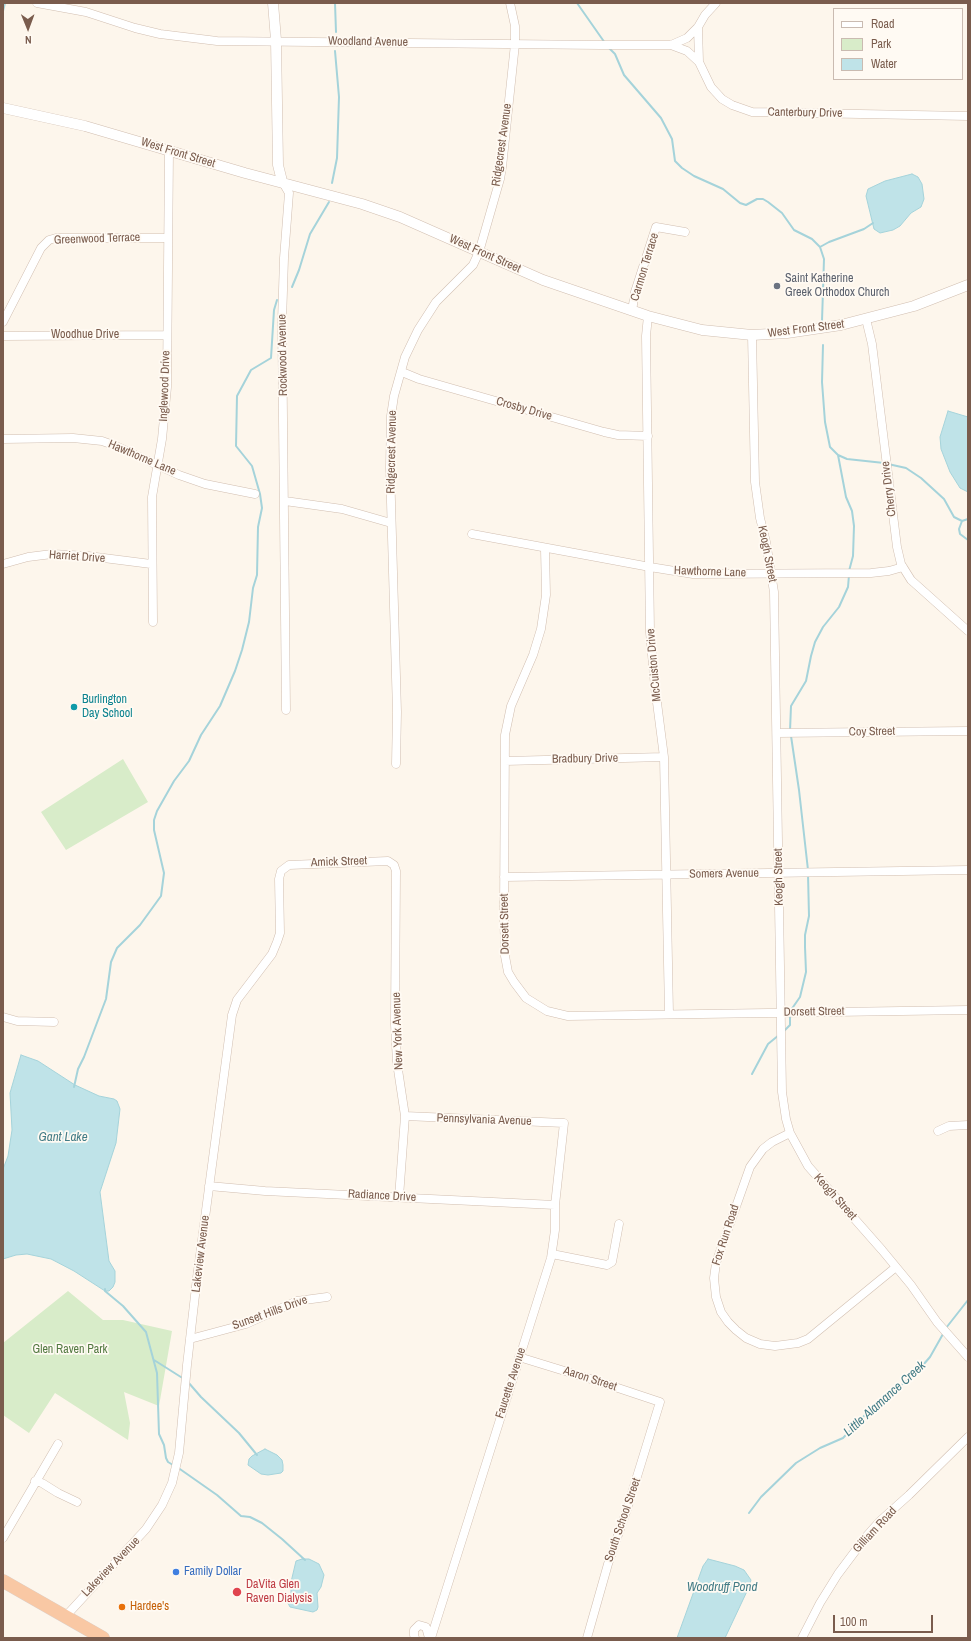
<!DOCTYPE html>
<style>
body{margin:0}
#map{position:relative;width:971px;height:1641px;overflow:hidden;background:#fdf6ec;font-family:"Archivo Narrow",sans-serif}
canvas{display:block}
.frame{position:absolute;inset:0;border:4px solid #7a5c4d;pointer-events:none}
.legend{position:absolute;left:833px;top:8px;width:130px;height:72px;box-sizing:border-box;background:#fffaf3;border:1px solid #cabbb1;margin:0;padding:5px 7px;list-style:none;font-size:12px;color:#7a5c4d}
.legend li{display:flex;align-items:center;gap:8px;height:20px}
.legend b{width:20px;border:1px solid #cabbb1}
.north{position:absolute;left:8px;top:8px;width:40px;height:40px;-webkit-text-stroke:3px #fffaf3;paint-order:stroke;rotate:179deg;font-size:11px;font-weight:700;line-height:16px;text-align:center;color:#7a5c4d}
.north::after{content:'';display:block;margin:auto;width:14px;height:18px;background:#7a5c4d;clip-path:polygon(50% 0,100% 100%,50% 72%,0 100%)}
.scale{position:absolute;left:833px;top:1615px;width:100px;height:18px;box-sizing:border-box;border:2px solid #7a5c4d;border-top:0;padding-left:5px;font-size:12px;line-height:14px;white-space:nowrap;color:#7a5c4d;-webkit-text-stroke:3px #fffaf3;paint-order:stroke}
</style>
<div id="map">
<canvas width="971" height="1641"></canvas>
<div class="frame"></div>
<ul class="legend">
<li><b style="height:5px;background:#fff"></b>Road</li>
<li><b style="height:11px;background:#d8ecc9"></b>Park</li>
<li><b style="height:11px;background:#bfe3e8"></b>Water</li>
</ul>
<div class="north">N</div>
<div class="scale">100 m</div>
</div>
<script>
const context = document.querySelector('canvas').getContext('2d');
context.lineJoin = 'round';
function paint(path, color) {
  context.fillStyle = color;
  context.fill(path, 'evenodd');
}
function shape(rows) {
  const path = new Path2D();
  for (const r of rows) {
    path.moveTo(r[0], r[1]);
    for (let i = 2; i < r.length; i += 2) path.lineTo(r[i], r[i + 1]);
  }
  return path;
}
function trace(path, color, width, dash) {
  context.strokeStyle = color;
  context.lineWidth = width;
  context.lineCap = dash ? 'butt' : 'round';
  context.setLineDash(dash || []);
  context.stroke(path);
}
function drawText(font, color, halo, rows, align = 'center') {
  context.font = font + ' "Archivo Narrow",sans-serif';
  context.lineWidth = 3.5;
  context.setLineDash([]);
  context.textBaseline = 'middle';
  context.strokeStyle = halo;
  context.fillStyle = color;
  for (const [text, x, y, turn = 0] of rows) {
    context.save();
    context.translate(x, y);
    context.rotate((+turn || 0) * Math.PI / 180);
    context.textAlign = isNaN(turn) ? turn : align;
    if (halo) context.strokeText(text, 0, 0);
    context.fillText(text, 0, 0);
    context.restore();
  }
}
const green = shape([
 [123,759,148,802,66,850,41,812],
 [68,1291,103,1320,123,1320,172,1331,159,1406,124,1392,130,1423,128,1440,55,1393,29,1433,3,1415,3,1343]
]);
const water = shape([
 [912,174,918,177,922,184,924,199,921,207,911,213,900,226,893,230,880,233,874,229,866,196,868,189,885,181,912,174],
 [948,411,968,417,968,492,960,488,950,472,941,449,940,437,948,411],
 [21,1055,38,1061,75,1085,99,1096,114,1099,117,1101,120,1109,116,1143,100,1192,109,1261,115,1271,115,1282,113,1287,109,1291,105,1291,74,1271,51,1259,27,1254,16,1255,3,1259,3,1169,8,1156,12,1130,10,1093,21,1055],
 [265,1449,277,1455,282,1460,283,1465,283,1471,281,1473,268,1475,261,1474,248,1465,249,1459,252,1456,265,1449],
 [302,1559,309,1559,319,1564,324,1575,321,1587,317,1593,318,1607,317,1610,313,1612,290,1607,288,1603,291,1596,291,1582,296,1561,302,1559],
 [708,1559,735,1566,744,1570,751,1580,749,1587,725,1638,677,1638,703,1566,708,1559]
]);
const stream = shape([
 [335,3,336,32],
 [577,3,605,43],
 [3,11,5,3],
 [609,48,615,54,624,75,661,118,672,139,675,161,682,168,694,176,723,189,740,203,746,205,757,199,763,199,768,202,782,213,794,230,812,239,820,247,824,259,822,321],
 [332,183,337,158,339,97,335,51],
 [820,247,829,242,864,229,873,223],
 [292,287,299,270,310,234,329,202],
 [823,345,822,382,825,422,830,447,838,455,847,459,884,463],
 [838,455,846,497,852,511,854,526,853,556,849,571],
 [888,464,906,468,921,478,944,499,954,517,962,521,968,519],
 [962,521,959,529,960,534,968,540],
 [790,731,791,706,806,681,811,656,815,642,823,627,839,607,848,587,849,575],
 [791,736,799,790,808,870],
 [791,1010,800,997,806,972,805,947,805,935,809,916,808,874],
 [784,1031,790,1025,790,1016],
 [752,1074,768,1044,779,1035],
 [74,1087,78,1069,84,1057,106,999,111,962,117,948,140,925,161,896,164,873,154,830,154,820,157,811,174,781,189,761,201,735,220,706,235,671,242,650,249,622,253,588,257,575,258,527,262,508,260,494,252,466,236,446,237,396,251,370,271,358,274,310,277,300],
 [105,1289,105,1291,123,1306,146,1332,157,1373,159,1434,164,1445,166,1458,168,1462,173,1465],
 [946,1328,968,1300],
 [154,1360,184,1379],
 [188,1382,201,1397,239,1433,257,1455],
 [177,1467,217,1495,241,1516,250,1517,262,1523,282,1539,305,1560],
 [749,1513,761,1497,796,1463,820,1448,843,1438,866,1414,916,1373,930,1357,943,1334]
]);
const minor = shape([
 [37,3,86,12,135,28,160,34,217,41,601,45,671,45,687,38,698,27,705,15,716,3],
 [698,27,699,62],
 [671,45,687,51,699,62,711,87,722,99,732,105,752,112,968,116],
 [282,181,289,193,284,258,282,322,286,710],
 [632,311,635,292,656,227,685,232],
 [648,316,646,336,650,632,655,687,664,757,669,1014],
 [866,319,872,344,897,547,901,564,911,580,968,631],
 [3,322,41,248,49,240,56,238,168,238],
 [752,335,755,482,760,518,766,542,774,592,782,1092,786,1119,790,1133,808,1166,882,1250,911,1285,937,1322,968,1357],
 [3,336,167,335],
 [402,372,419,379,604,432,618,435,648,436],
 [3,439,73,438,102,441,116,446,179,475,205,484,255,494],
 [285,501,342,509,391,523],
 [472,534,650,567,693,574,871,573,889,571,903,567],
 [545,549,546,595,541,629,533,655,511,706,505,735,504,915,505,956,508,972,514,982,526,998,547,1011,568,1016,968,1010],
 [3,564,28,557,52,554,88,556,151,564],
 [153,622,152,497,162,439,167,387,169,150],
 [777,733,968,731],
 [505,761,664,757],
 [396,764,397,712,390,467,391,416,394,396,405,357,418,330,436,302,473,265,479,252,500,179,502,167,515,44,515,26,510,3],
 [504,877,968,870],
 [3,1017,17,1021,54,1022],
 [405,1116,564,1123,555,1205,555,1230,551,1258,431,1638],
 [938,1131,949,1126,968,1125],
 [790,1133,772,1142,763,1149,750,1167,716,1263,714,1278,716,1297,721,1312,728,1322,736,1330,746,1338,760,1344,775,1346,798,1343,808,1339,896,1267],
 [209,1186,265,1191,555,1205],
 [552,1254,607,1265,612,1262,619,1224],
 [190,1339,246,1324,297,1301,327,1297],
 [519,1357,597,1381,660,1402,627,1509,608,1564,587,1638],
 [35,1481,42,1483,58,1493,77,1502],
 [3,1538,58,1444],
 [65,1617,146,1529,162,1505,172,1483,179,1453,187,1365,197,1278,232,1015,237,1000,272,954,277,942,280,933,279,879,281,871,289,865,388,861,394,865,396,871,395,1024,397,1063,405,1116,399,1197],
 [415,1638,414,1635,414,1630,419,1625,426,1627,429,1638],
 [802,1638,820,1603,838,1574,865,1538,880,1521,909,1495,968,1437]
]);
const tertiary = shape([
 [273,3,276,40,278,165,282,181],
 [3,108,85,126,245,173,362,204,400,217,543,280,648,316,702,330,752,335,787,333,841,325,914,306,968,285]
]);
const trunk = shape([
 [3,1581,103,1638]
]);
const markers = [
 [777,286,4,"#6b7280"],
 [74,707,4,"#0f9aa8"],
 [176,1572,4,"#3f7fe0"],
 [237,1592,5,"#e0444e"],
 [122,1607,4,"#e8710a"]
];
const streetNames = [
 ["Woodland Avenue",368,42,1],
 ["Canterbury Drive",805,113,1],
 ["Ridgecrest Avenue",502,145,-82],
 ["West Front Street",178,153,17],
 ["Greenwood Terrace",97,239,-2],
 ["West Front Street",485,254,24],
 ["Carmon Terrace",645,267,-73],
 ["West Front Street",806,329,-7],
 ["Woodhue Drive",85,335],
 ["Rockwood Avenue",283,355,-91],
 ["Inglewood Drive",165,386,-88],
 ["Crosby Drive",524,409,16],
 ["Ridgecrest Avenue",392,452,-89],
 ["Hawthorne Lane",142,458,23],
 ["Cherry Drive",889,489,-97],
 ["Keogh Street",767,554,79],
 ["Harriet Drive",77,557,4],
 ["Hawthorne Lane",710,572,2],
 ["McCuiston Drive",654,665,-95],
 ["Coy Street",872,732,-1],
 ["Bradbury Drive",585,759,-1],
 ["Amick Street",339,862,-2],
 ["Somers Avenue",724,874,-1],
 ["Keogh Street",779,877,-91],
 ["Dorsett Street",505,924,-91],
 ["Dorsett Street",814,1012,-1],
 ["New York Avenue",398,1031,-92],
 ["Pennsylvania Avenue",484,1120,2],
 ["Radiance Drive",382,1196,3],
 ["Keogh Street",835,1197,48],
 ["Fox Run Road",726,1235,-72],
 ["Lakeview Avenue",201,1254,-83],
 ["Sunset Hills Drive",270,1313,-20],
 ["Aaron Street",590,1379,18],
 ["Faucette Avenue",511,1383,-72],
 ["South School Street",623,1520,-71],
 ["Gilliam Road",875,1530,-47],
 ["Lakeview Avenue",111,1567,-46]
];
const worshipNames = [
 ["Saint Katherine",785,279],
 ["Greek Orthodox Church",785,293]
];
const cultureNames = [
 ["Burlington",82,700],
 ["Day School",82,714]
];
const parkNames = [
 ["Glen Raven Park",70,1350]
];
const shopNames = [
 ["Family Dollar",184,1572]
];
const healthNames = [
 ["DaVita Glen",246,1585],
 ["Raven Dialysis",246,1599]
];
const foodNames = [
 ["Hardee's",130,1607]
];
const waterNames = [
 ["Gant Lake",63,1138],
 ["Little Alamance Creek",885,1399,-42],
 ["Woodruff Pond",722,1588]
];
paint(green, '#d8ecc9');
paint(water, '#bfe3e8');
trace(water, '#a5d3da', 1);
trace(stream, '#a5d3da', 2);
trace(minor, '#d1beb0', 9);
trace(tertiary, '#d1beb0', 11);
trace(trunk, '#dad1cd', 14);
trace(minor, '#fff', 8);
trace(tertiary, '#fff', 10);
trace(trunk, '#f9c8a4', 13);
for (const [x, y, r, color] of markers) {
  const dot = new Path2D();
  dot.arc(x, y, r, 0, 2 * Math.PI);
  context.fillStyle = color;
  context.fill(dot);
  trace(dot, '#fffaf3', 1.5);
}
drawText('12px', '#7a5c4d', '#fffaf3', streetNames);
drawText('12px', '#5b616d', '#fffaf3', worshipNames, 'left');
drawText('12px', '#0d838f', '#fffaf3', cultureNames, 'left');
drawText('12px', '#537a41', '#fffaf3', parkNames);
drawText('12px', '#366cbe', '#fffaf3', shopNames, 'left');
drawText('12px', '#be3a42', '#fffaf3', healthNames, 'left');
drawText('12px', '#c56008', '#fffaf3', foodNames, 'left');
drawText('italic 13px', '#437c86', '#fffaf3', waterNames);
</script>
